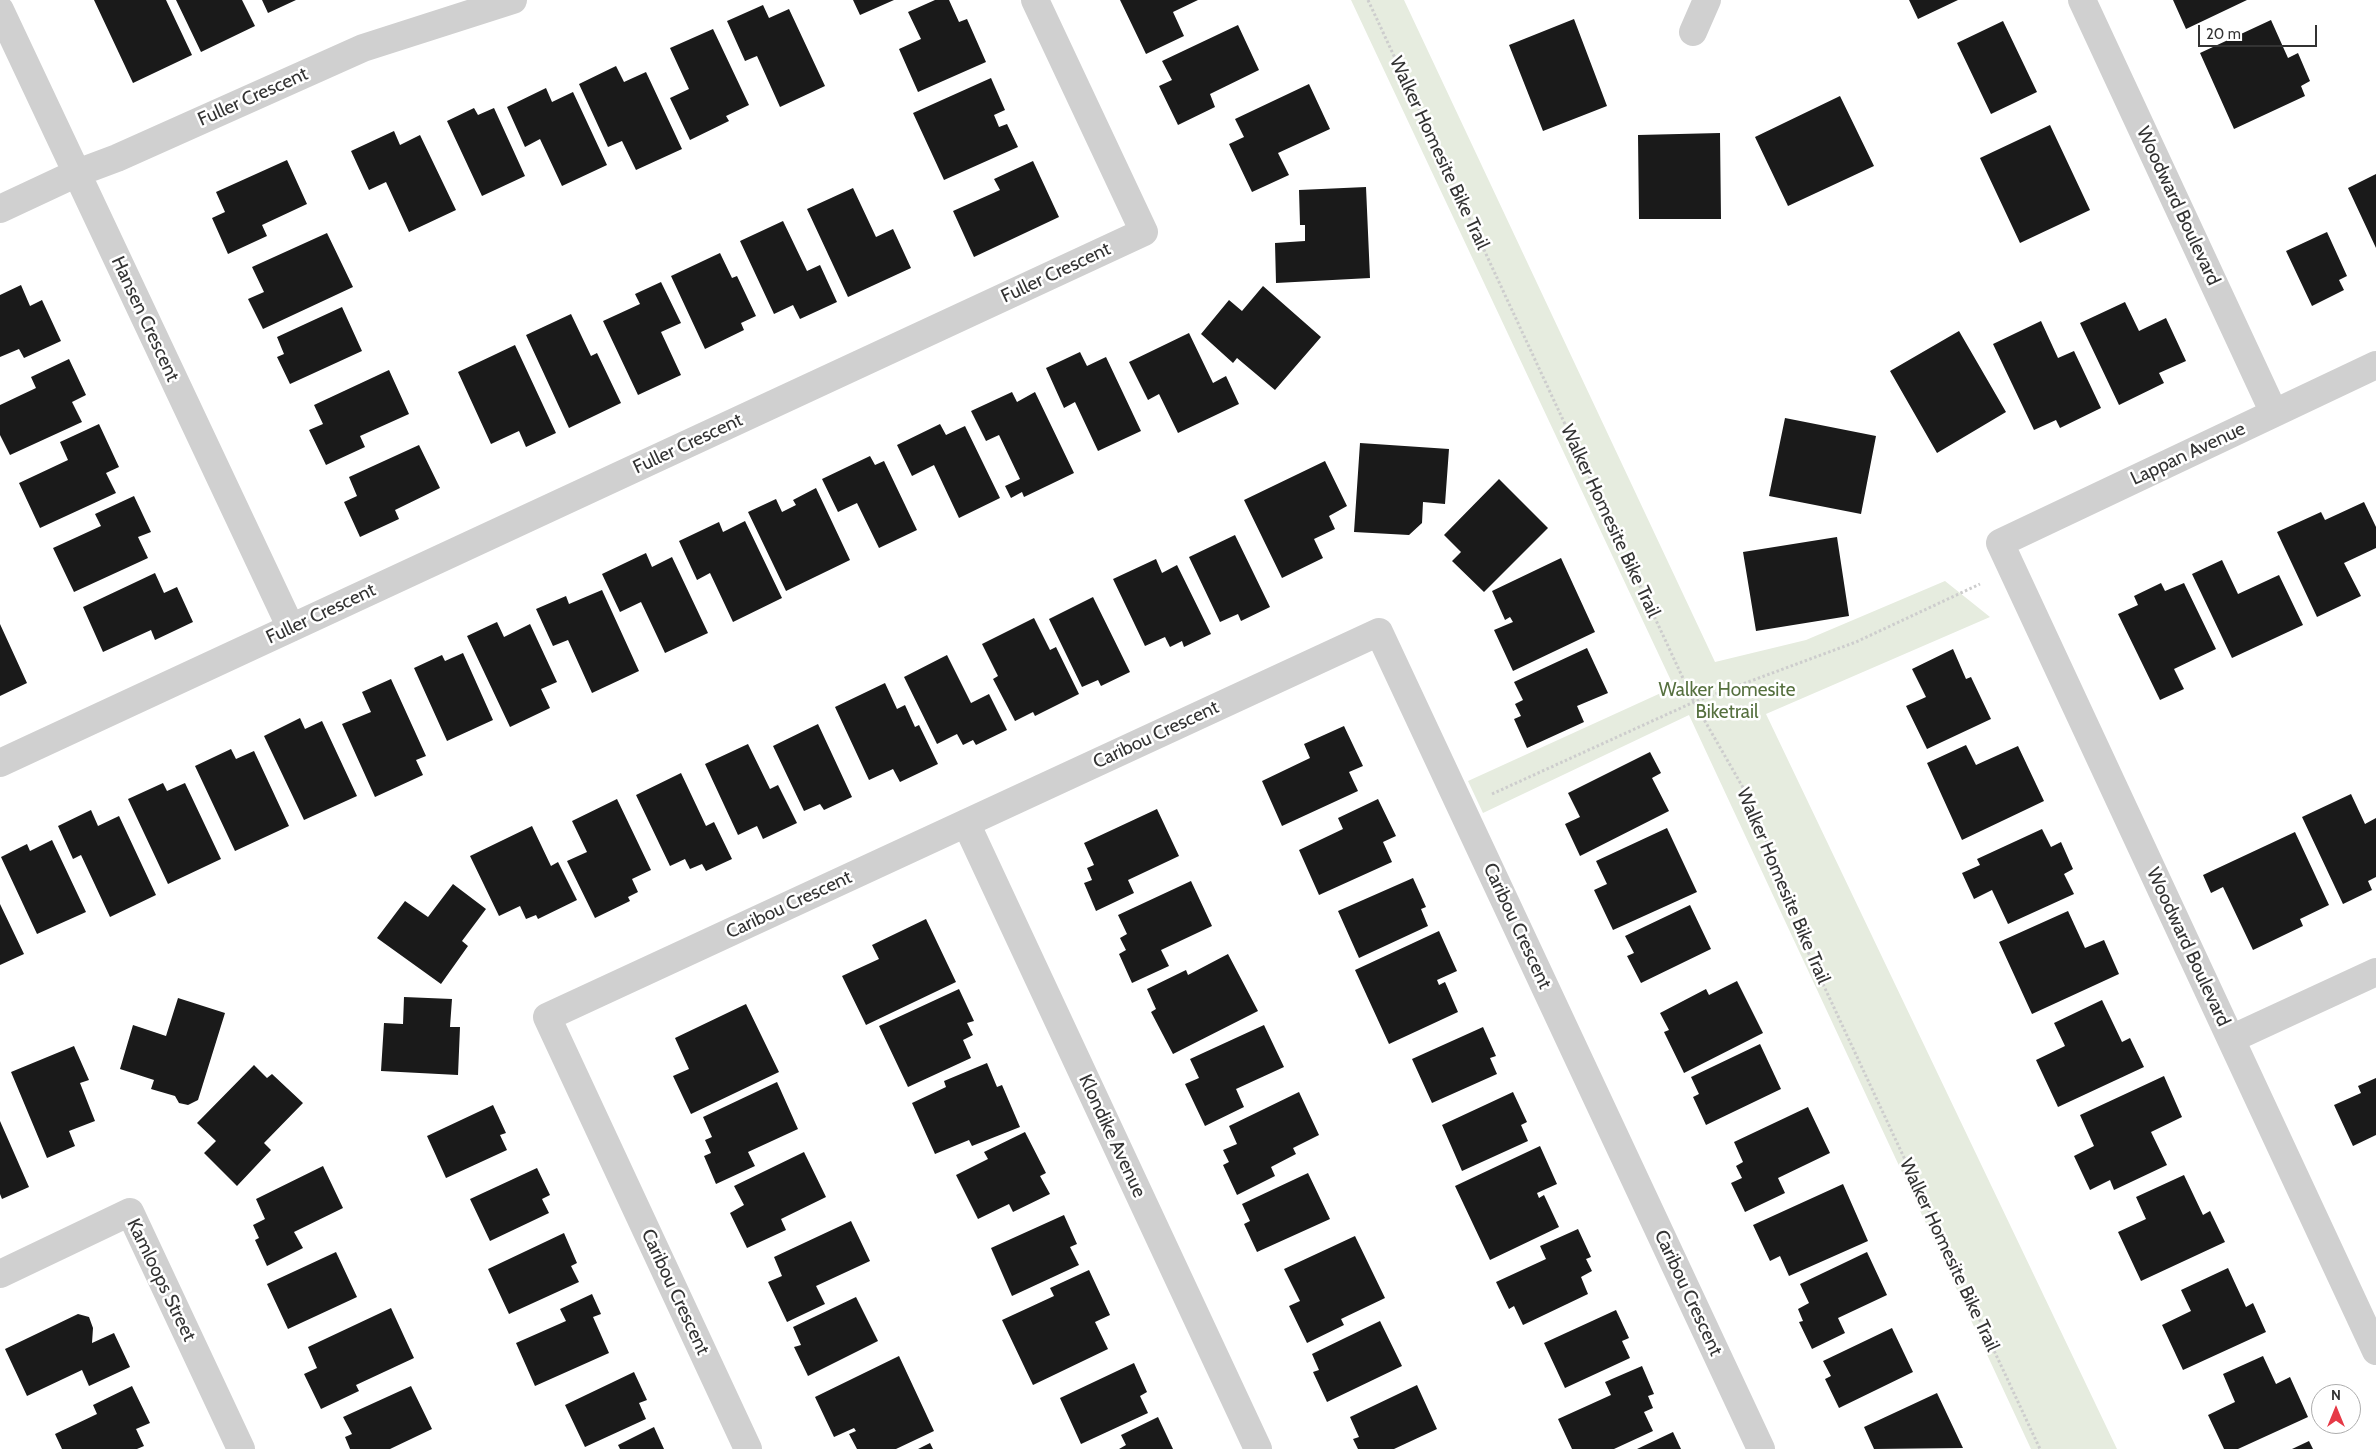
<!DOCTYPE html>
<style>
body{margin:0}
#map{position:relative;width:2376px;height:1449px;overflow:hidden;background:#fff;font-family:Cabin,sans-serif}
canvas{display:block}
.north{position:absolute;left:2311px;top:1384px;width:50px;height:50px;box-sizing:border-box;background:#fff;border:1px solid #adadad;border-radius:50%;rotate:0deg;font-size:14px;font-weight:700;line-height:20px;text-align:center;color:#333}
.north::after{content:'';display:block;margin:auto;width:18px;height:22px;background:#e63946;clip-path:polygon(50% 0,100% 100%,50% 72%,0 100%)}
.scale{position:absolute;left:2198px;top:25px;width:119px;height:22px;box-sizing:border-box;border:2px solid #333;border-top:0;padding-left:6px;font-size:15px;line-height:18px;white-space:nowrap;color:#333;-webkit-text-stroke:4px #fff;paint-order:stroke}
</style>
<div id="map">
<canvas width="2376" height="1449"></canvas>
<div class="north">N</div>
<div class="scale">20 m</div>
</div>
<script>
const context = document.querySelector('canvas').getContext('2d');
context.lineJoin = 'round';
function paint(path, color) {
  context.fillStyle = color;
  context.fill(path, 'evenodd');
}
function shape(rows) {
  const path = new Path2D();
  for (const r of rows) {
    path.moveTo(r[0], r[1]);
    for (let i = 2; i < r.length; i += 2) path.lineTo(r[i], r[i + 1]);
  }
  return path;
}
function trace(path, color, width, dash) {
  context.strokeStyle = color;
  context.lineWidth = width;
  context.lineCap = dash ? 'butt' : 'round';
  context.setLineDash(dash || []);
  context.stroke(path);
}
function drawText(font, color, halo, rows, align = 'center') {
  context.font = font + ' Cabin,sans-serif';
  context.lineWidth = 5;
  context.setLineDash([]);
  context.textBaseline = 'middle';
  context.strokeStyle = halo;
  context.fillStyle = color;
  for (const [text, x, y, turn = 0] of rows) {
    context.save();
    context.translate(x, y);
    context.rotate((+turn || 0) * Math.PI / 180);
    context.textAlign = isNaN(turn) ? turn : align;
    if (halo) context.strokeText(text, 0, 0);
    context.fillText(text, 0, 0);
    context.restore();
  }
}
const green = shape([
 [1351,0,1404,0,1715,662,1806,640,1945,581,1990,617,1766,714,2117,1449,2031,1449,1689,715,1483,813,1468,781,1674,687]
]);
const building = shape([
 [94,0,166,0,192,55,133,83],
 [176,0,242,0,255,26,201,52],
 [262,0,296,0,268,13],
 [853,0,894,0,860,15],
 [935,0,949,0,959,22,967,19,986,62,918,92,899,49,921,39,908,12],
 [1120,0,1198,0,1173,12,1184,36,1146,54],
 [1909,0,1958,0,1918,19],
 [2173,0,2247,0,2186,29],
 [763,5,769,18,789,9,825,86,780,107,757,56,745,61,727,21],
 [1574,19,1607,106,1543,131,1509,45],
 [2271,20,2288,58,2298,53,2310,81,2301,86,2305,96,2234,129,2200,53],
 [2003,21,2037,92,1991,114,1957,43],
 [1238,25,1259,70,1210,94,1215,107,1178,125,1159,86,1172,80,1162,61],
 [713,29,749,105,726,116,729,121,690,140,670,98,689,89,670,48],
 [616,66,624,82,646,72,682,149,636,170,622,141,608,147,579,84],
 [991,78,1005,110,994,115,999,127,1007,124,1018,147,944,180,913,113],
 [1309,84,1330,129,1278,153,1289,175,1252,192,1229,144,1244,137,1235,119],
 [546,88,552,102,573,92,607,165,562,186,540,139,525,147,507,107],
 [1840,96,1874,166,1788,206,1755,137],
 [474,108,478,115,494,108,525,176,482,196,447,121],
 [2050,125,2090,210,2020,243,1980,158],
 [394,131,400,145,420,135,456,210,409,232,386,182,369,190,351,151],
 [1720,133,1721,219,1639,219,1638,135],
 [287,160,307,204,262,225,267,236,228,254,212,218,225,212,216,192],
 [1033,161,1059,217,974,257,953,211,1000,190,994,179],
 [2376,174,2376,248,2348,188],
 [1366,187,1370,278,1276,283,1275,243,1305,241,1305,225,1300,225,1299,190],
 [853,188,876,237,893,229,911,268,848,297,807,209],
 [783,221,807,271,820,265,837,302,800,319,793,305,774,314,740,241],
 [2327,232,2347,276,2339,280,2344,290,2312,306,2286,251],
 [327,233,353,287,263,329,248,299,264,292,252,267],
 [720,253,732,278,737,276,756,316,741,323,744,330,705,349,671,276],
 [661,282,681,323,661,332,681,375,638,395,603,321,640,304,635,294],
 [21,285,30,306,42,300,61,341,24,358,19,349,0,357,0,295],
 [1263,286,1321,337,1275,390,1237,358,1233,363,1201,334,1229,300,1242,311],
 [2125,302,2139,331,2166,318,2186,361,2159,373,2164,383,2119,405,2080,323],
 [342,307,362,351,290,384,277,357,284,354,277,337],
 [571,314,591,356,597,353,621,403,569,428,526,335],
 [2041,321,2058,358,2074,351,2101,408,2060,428,2056,420,2034,430,1993,344],
 [1959,331,2006,412,1937,453,1890,371],
 [1189,333,1213,383,1226,376,1239,404,1178,433,1159,394,1148,400,1129,362],
 [515,345,556,433,526,447,519,431,491,444,458,372],
 [1080,352,1087,366,1106,357,1141,431,1098,451,1075,402,1064,408,1046,368],
 [69,359,86,395,72,402,82,422,10,455,0,435,0,405,36,388,31,377],
 [389,370,409,414,360,436,365,447,326,465,309,430,323,424,314,405],
 [1012,392,1017,402,1035,392,1074,473,1024,497,1022,492,1011,498,1005,486,1020,479,999,435,986,441,971,411],
 [1785,418,1876,436,1861,514,1769,496],
 [99,424,119,467,106,473,116,493,40,528,19,483,68,460,60,442],
 [940,424,946,435,965,426,1000,498,959,518,934,465,912,476,897,445],
 [1360,443,1449,449,1445,504,1423,502,1422,523,1409,535,1354,532],
 [419,445,440,488,395,510,399,519,360,537,344,502,357,496,349,477],
 [870,456,875,465,884,461,917,530,879,548,857,503,838,512,822,479],
 [1325,461,1347,506,1329,516,1335,529,1314,539,1323,558,1282,578,1244,500],
 [1499,479,1548,528,1484,592,1452,561,1461,552,1444,535],
 [816,488,850,560,786,591,748,512,776,499,782,512,796,505,793,500],
 [134,496,151,532,138,537,148,558,74,592,53,548,101,526,95,514],
 [2364,502,2376,527,2376,548,2344,563,2361,596,2317,617,2277,532,2321,512,2325,520],
 [745,521,782,598,733,622,710,573,697,580,679,541,719,522,723,532],
 [1235,535,1270,607,1241,621,1238,614,1220,622,1189,557],
 [1837,537,1849,616,1756,631,1743,552],
 [646,553,652,567,672,557,708,633,665,653,641,602,620,612,602,574],
 [1561,558,1595,632,1513,671,1494,630,1513,622,1510,617,1505,620,1492,591],
 [1156,559,1162,573,1177,565,1211,634,1184,647,1182,641,1170,647,1165,637,1145,646,1113,579],
 [2222,560,2238,594,2279,575,2303,625,2232,658,2192,574],
 [155,573,164,593,177,587,193,622,155,640,151,630,103,652,83,607],
 [2161,583,2165,591,2184,583,2216,649,2174,669,2184,689,2160,700,2118,614,2138,605,2134,596],
 [602,590,639,671,592,693,568,640,553,646,536,609,566,596,569,604],
 [1093,597,1130,672,1101,686,1098,680,1082,687,1049,619],
 [1034,618,1050,650,1056,647,1079,694,1035,716,1033,712,1015,721,993,679,998,676,982,644],
 [497,622,504,637,530,624,557,682,541,689,550,708,510,727,467,636],
 [0,624,27,683,0,696],
 [1587,648,1608,693,1577,706,1584,722,1527,748,1514,719,1521,716,1515,704,1523,700,1514,682],
 [1953,649,1966,679,1971,677,1991,719,1927,749,1906,706,1926,697,1912,669],
 [463,653,493,720,447,741,414,668,442,655,445,661],
 [947,655,971,703,989,694,1007,730,976,745,973,740,963,745,957,734,937,744,904,677],
 [391,679,426,756,416,760,423,775,375,797,342,724,371,712,362,692],
 [885,683,897,709,905,705,915,727,919,725,938,764,900,782,893,769,869,780,835,707],
 [300,718,305,729,322,721,357,796,304,820,264,736],
 [818,724,852,797,824,810,820,804,804,811,773,746],
 [1344,726,1363,766,1349,772,1358,791,1282,826,1262,781,1310,758,1304,744],
 [748,744,770,789,778,785,797,823,763,839,757,826,738,835,705,764],
 [1966,745,1976,765,2018,746,2044,801,1962,840,1927,763],
 [231,749,236,759,254,751,289,826,235,851,195,766],
 [1650,752,1661,773,1652,778,1669,811,1580,856,1565,824,1580,817,1568,793],
 [681,773,706,826,714,822,732,859,706,871,702,864,690,869,685,859,670,866,636,795],
 [163,783,167,791,185,783,221,859,168,884,128,799],
 [2351,794,2365,824,2376,818,2376,877,2368,881,2372,890,2343,904,2302,817],
 [617,799,651,870,632,879,638,892,628,897,630,901,595,918,567,861,587,852,572,821],
 [1378,799,1396,836,1383,842,1392,862,1319,895,1299,850,1343,829,1338,818],
 [1157,809,1179,856,1128,880,1134,893,1096,911,1084,883,1092,880,1087,868,1094,865,1084,843],
 [91,810,98,826,119,816,156,895,110,917,81,855,73,859,58,826],
 [532,826,551,866,558,862,577,900,538,919,536,915,526,919,520,906,499,916,470,856],
 [1667,828,1697,892,1613,930,1594,890,1607,884,1596,861],
 [2042,829,2051,847,2061,842,2073,869,2064,874,2074,894,2008,924,1992,890,1974,899,1962,873,1980,865,1977,859],
 [2295,832,2329,905,2300,919,2303,926,2253,950,2223,887,2211,893,2203,875],
 [52,840,86,912,37,934,1,857,27,844,30,851],
 [1413,878,1426,907,1421,909,1428,926,1359,958,1338,911],
 [1191,881,1212,926,1161,950,1169,966,1132,983,1119,954,1126,950,1120,938,1127,934,1118,915],
 [453,884,486,909,462,941,468,946,441,984,377,938,405,901,428,917],
 [0,904,24,954,0,965],
 [1690,905,1711,949,1641,983,1627,956,1634,953,1625,936],
 [2068,911,2085,948,2104,940,2119,974,2032,1014,1999,942],
 [926,919,956,982,866,1025,842,976,879,959,872,945],
 [1439,931,1457,971,1437,980,1439,985,1445,982,1458,1012,1389,1044,1355,970],
 [1228,954,1258,1011,1173,1054,1151,1012,1156,1009,1147,989,1186,970,1188,975],
 [1737,981,1763,1033,1684,1073,1664,1032,1669,1030,1660,1013,1706,989,1709,995],
 [959,989,974,1021,967,1023,973,1035,963,1040,971,1058,908,1087,879,1026],
 [404,997,452,999,450,1027,460,1027,458,1075,381,1071,384,1023,403,1024],
 [178,998,225,1013,198,1100,188,1105,179,1103,175,1096,151,1089,154,1080,120,1069,133,1025,166,1036],
 [2102,1000,2122,1042,2130,1038,2144,1067,2058,1107,2036,1060,2065,1046,2054,1023],
 [746,1004,779,1072,691,1114,673,1076,689,1069,675,1038],
 [1264,1025,1284,1067,1236,1089,1244,1107,1205,1126,1185,1084,1199,1078,1190,1059],
 [1483,1027,1496,1056,1490,1058,1497,1074,1432,1103,1412,1059],
 [1760,1044,1781,1089,1706,1125,1693,1097,1699,1094,1691,1077],
 [74,1046,89,1080,80,1083,95,1121,69,1131,75,1146,47,1158,11,1072],
 [987,1063,997,1087,1002,1085,1020,1127,972,1146,969,1140,935,1154,912,1103,946,1087,944,1081],
 [254,1065,267,1078,272,1074,303,1103,264,1143,271,1150,237,1186,204,1153,216,1141,197,1123],
 [2164,1076,2182,1117,2151,1132,2167,1165,2114,1190,2110,1180,2090,1190,2074,1156,2094,1146,2080,1115],
 [2376,1078,2376,1135,2353,1146,2334,1105,2361,1093,2358,1086],
 [777,1082,798,1129,748,1152,755,1166,716,1184,704,1156,711,1153,705,1140,712,1137,703,1117],
 [1299,1092,1319,1135,1293,1148,1296,1154,1271,1167,1275,1176,1237,1195,1223,1165,1229,1162,1223,1150,1237,1144,1229,1126],
 [1513,1092,1527,1122,1521,1125,1528,1141,1462,1171,1442,1125],
 [493,1105,506,1133,500,1135,507,1150,446,1178,427,1136],
 [1808,1107,1830,1153,1778,1178,1785,1193,1745,1212,1731,1183,1742,1178,1736,1166,1743,1162,1734,1142],
 [0,1121,29,1187,2,1199,0,1194],
 [1025,1132,1046,1173,1040,1176,1050,1194,1013,1212,1009,1204,978,1219,956,1175,988,1159,984,1152],
 [1540,1146,1557,1184,1537,1193,1539,1198,1544,1195,1559,1227,1490,1260,1455,1186],
 [804,1152,826,1197,781,1219,786,1230,747,1248,730,1213,744,1205,734,1186],
 [323,1166,343,1208,294,1232,303,1248,267,1266,255,1240,259,1238,253,1225,265,1219,256,1199],
 [537,1168,550,1195,542,1199,549,1213,490,1241,470,1199],
 [1308,1173,1330,1219,1257,1252,1244,1224,1250,1221,1242,1204],
 [2184,1175,2203,1215,2210,1211,2225,1242,2141,1281,2118,1232,2146,1219,2136,1197],
 [1843,1184,1868,1241,1789,1276,1780,1256,1770,1261,1753,1225],
 [1064,1215,1077,1244,1070,1247,1079,1265,1012,1296,991,1248],
 [851,1221,870,1261,816,1286,825,1304,787,1322,768,1282,782,1276,774,1257],
 [1578,1229,1591,1257,1586,1259,1592,1271,1581,1277,1588,1294,1523,1325,1514,1306,1509,1309,1496,1282,1546,1259,1540,1246],
 [564,1233,577,1263,571,1266,579,1282,509,1314,488,1269],
 [1355,1236,1385,1298,1341,1319,1344,1325,1307,1343,1289,1306,1300,1301,1284,1269],
 [336,1252,357,1297,288,1329,267,1284],
 [1867,1252,1887,1295,1838,1318,1845,1333,1812,1349,1799,1322,1803,1321,1798,1309,1809,1303,1800,1284],
 [2228,1268,2246,1307,2253,1303,2266,1332,2183,1370,2162,1325,2191,1311,2181,1290],
 [1089,1270,1110,1315,1095,1322,1108,1349,1033,1385,1002,1320,1054,1296,1050,1288],
 [592,1294,601,1314,593,1317,609,1353,535,1386,516,1343,566,1321,560,1309],
 [856,1297,878,1341,808,1376,794,1347,801,1345,793,1327],
 [391,1308,414,1358,356,1385,359,1391,321,1409,304,1374,317,1368,308,1347],
 [1616,1310,1629,1338,1622,1341,1630,1358,1565,1388,1544,1343],
 [78,1314,89,1317,93,1328,92,1343,114,1333,130,1367,89,1386,82,1370,27,1396,5,1349],
 [1380,1321,1402,1366,1327,1402,1313,1372,1319,1370,1312,1354],
 [1892,1328,1913,1372,1839,1408,1825,1379,1831,1376,1823,1361],
 [899,1356,934,1431,896,1449,857,1449,849,1434,856,1431,854,1428,834,1437,815,1397],
 [2263,1356,2276,1384,2290,1377,2308,1417,2238,1449,2224,1449,2208,1415,2235,1402,2223,1374],
 [1134,1363,1147,1392,1140,1396,1148,1413,1081,1444,1060,1398],
 [1642,1366,1654,1394,1648,1396,1653,1408,1644,1412,1653,1431,1614,1449,1572,1449,1558,1419,1611,1395,1605,1382],
 [634,1372,647,1400,639,1403,646,1419,585,1447,565,1405],
 [1417,1385,1437,1429,1394,1449,1358,1449,1353,1439,1359,1437,1350,1417],
 [132,1386,150,1423,136,1429,144,1446,137,1449,62,1449,55,1434,97,1414,93,1405],
 [411,1386,432,1429,390,1449,350,1449,345,1437,352,1434,343,1417],
 [1937,1393,1963,1448,1874,1449,1864,1427],
 [1158,1417,1173,1449,1119,1449,1126,1445,1121,1435],
 [654,1427,664,1449,620,1449,618,1445],
 [1673,1432,1681,1449,1637,1449],
 [2309,1441,2313,1449,2292,1449],
 [930,1443,933,1449,918,1449]
]);
const path = shape([
 [1368,0,1694,702,1753,805,1809,954,2040,1449],
 [1492,794,1694,702,1856,642,1980,584]
]);
const minor = shape([
 [2082,0,2274,413],
 [0,10,291,628],
 [1693,32,1707,0],
 [0,209,77,173,117,158,363,48,513,0],
 [2376,365,2000,543,2376,1351],
 [0,763,1144,232,1035,0],
 [966,823,1258,1449],
 [2231,1039,2376,972],
 [0,1274,130,1212,241,1449],
 [748,1449,547,1017,1379,632,1761,1449]
]);
const streetNames = [
 ["Fuller Crescent",253,97,-24],
 ["Walker Homesite Bike Trail",1439,153,65],
 ["Woodward Boulevard",2178,206,65],
 ["Fuller Crescent",1056,273,-25],
 ["Hansen Crescent",145,319,65],
 ["Fuller Crescent",688,444,-25],
 ["Lappan Avenue",2188,454,-25],
 ["Walker Homesite Bike Trail",1610,521,65],
 ["Fuller Crescent",321,614,-25],
 ["Caribou Crescent",1156,735,-25],
 ["Walker Homesite Bike Trail",1783,886,67],
 ["Caribou Crescent",789,905,-25],
 ["Caribou Crescent",1517,926,65],
 ["Woodward Boulevard",2188,947,65],
 ["Klondike Avenue",1112,1136,65],
 ["Walker Homesite Bike Trail",1949,1255,65],
 ["Kamloops Street",161,1280,64],
 ["Caribou Crescent",675,1292,65],
 ["Caribou Crescent",1688,1293,65]
];
const parkNames = [
 ["Walker Homesite",1727,690],
 ["Biketrail",1727,712]
];
paint(green, '#e6ecdf');
paint(building, '#1a1a1a');
trace(path, '#cdcdcd', 3, [2.5, 2.5]);
trace(minor, '#d0d0d0', 28);
drawText('19px', '#333', '#fff', streetNames);
drawText('19px', '#56703f', '#fff', parkNames);
</script>
